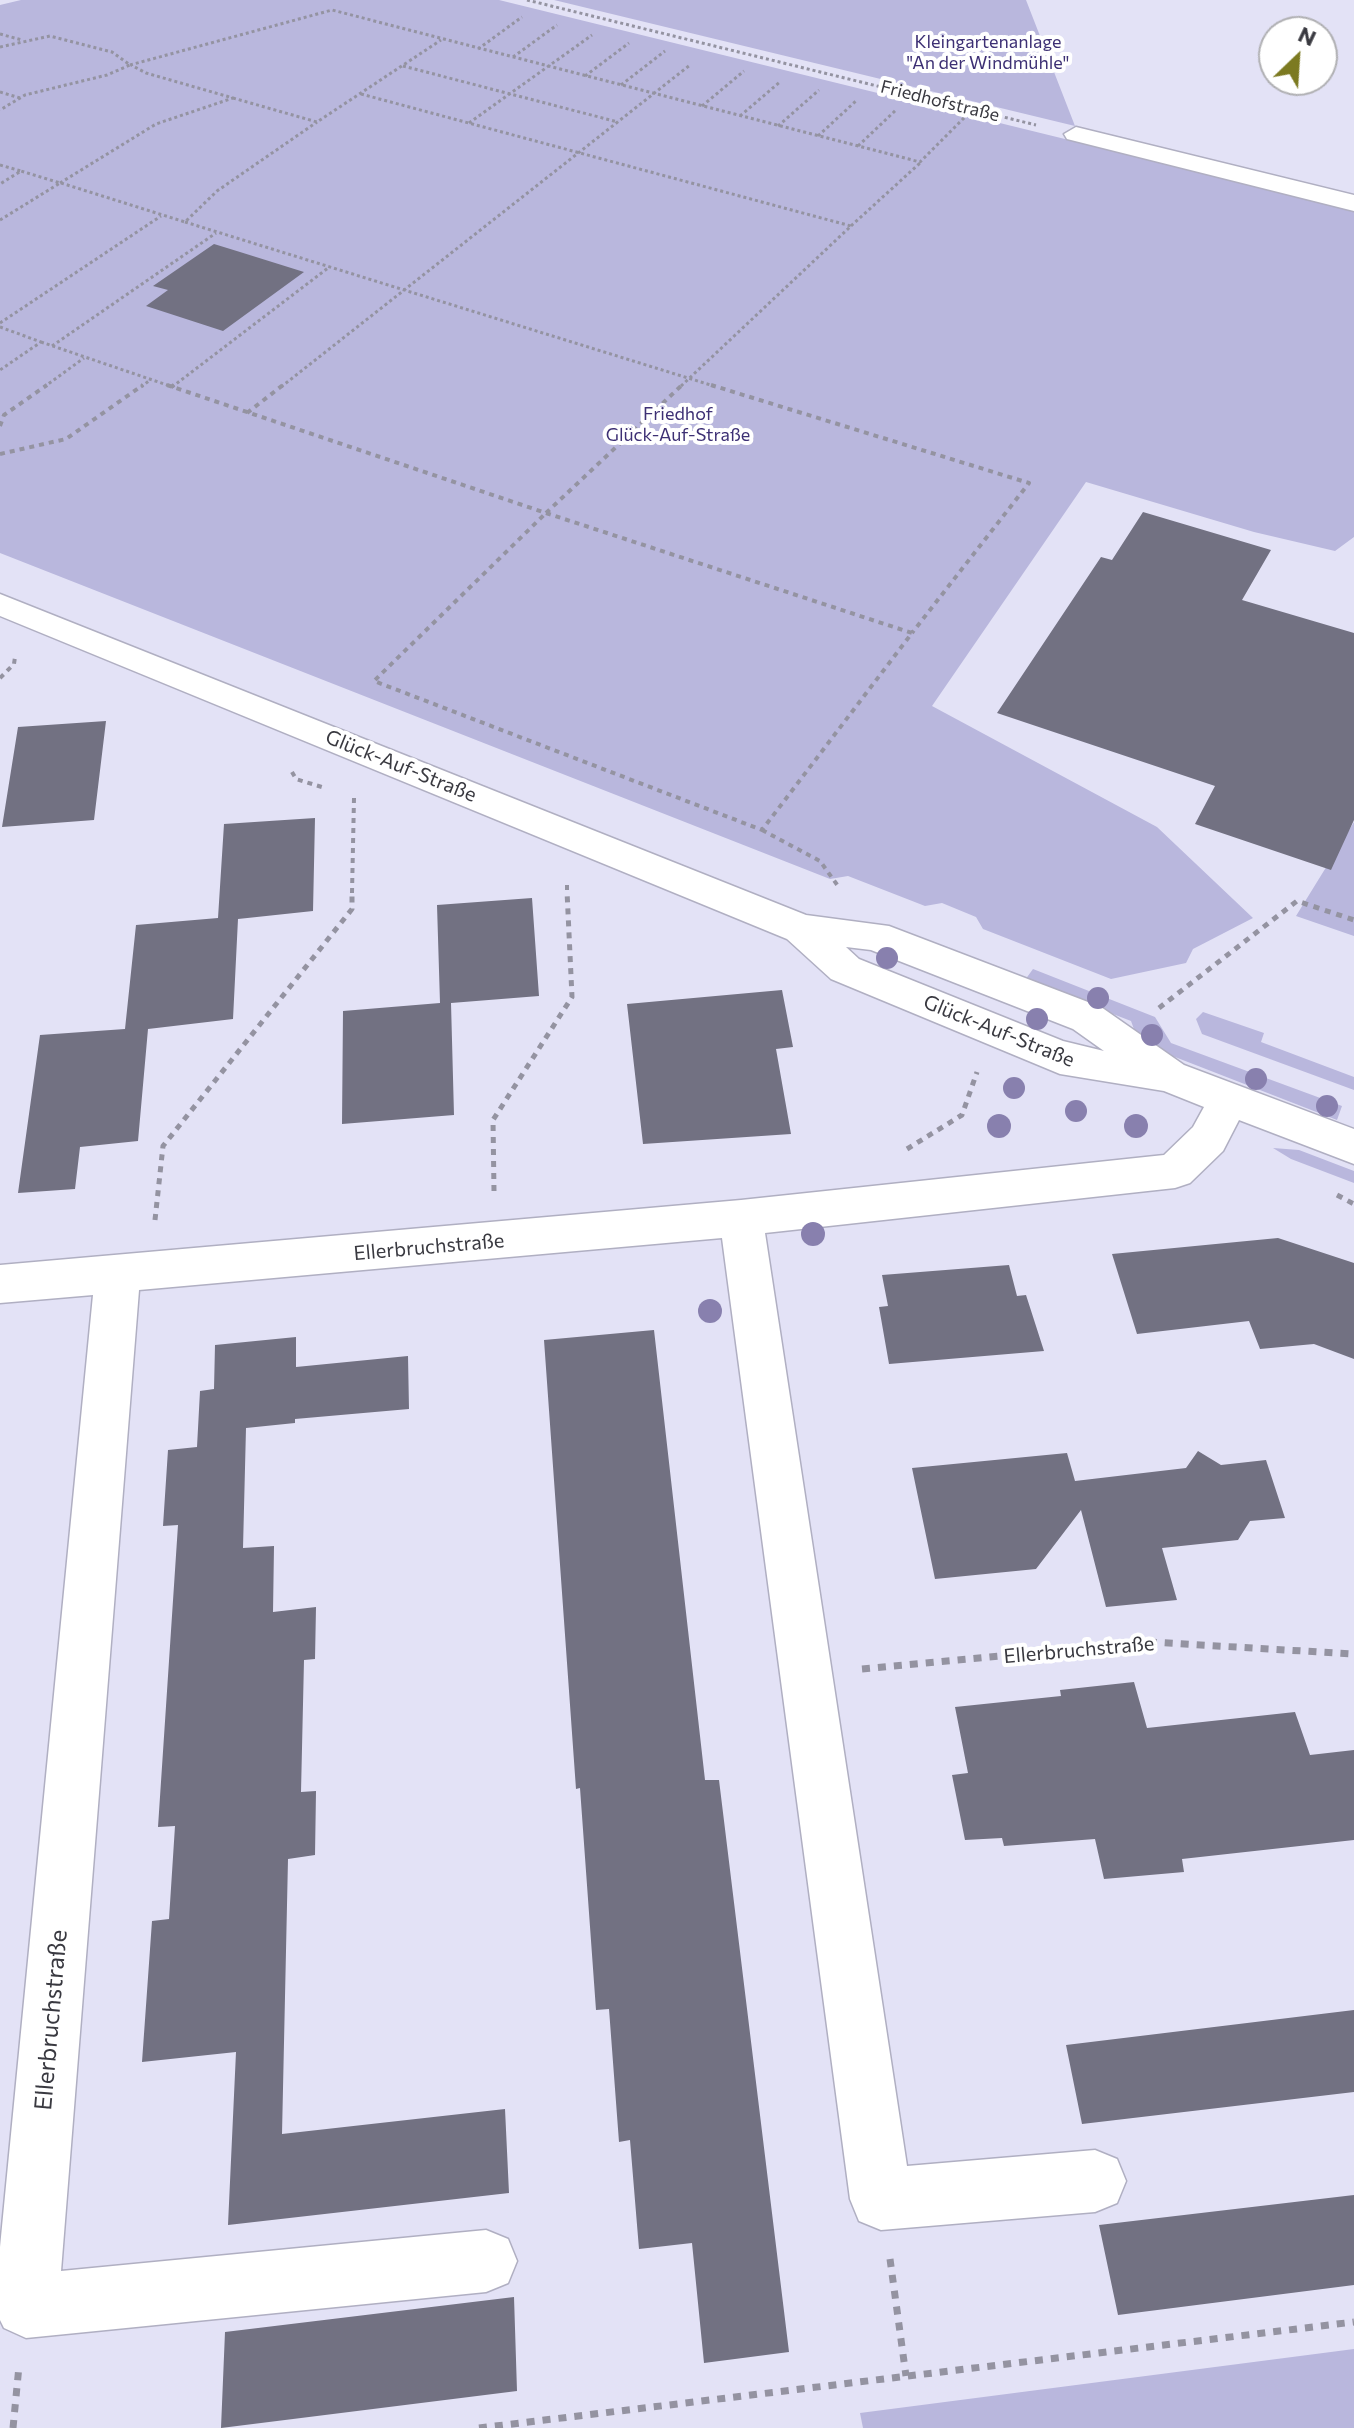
<!DOCTYPE html>
<meta charset="utf-8">
<style>
body{margin:0}
#map{position:relative;width:1354px;height:2428px;overflow:hidden;background:#e3e2f6;font-family:Commissioner,sans-serif}
canvas{display:block}
.north{position:absolute;left:1258px;top:16px;width:80px;height:80px;box-sizing:border-box;background:#fff;border:2px solid #b0b0b3;border-radius:50%;rotate:25deg;font-size:22px;font-weight:700;line-height:32px;text-align:center;color:#393940}
.north::after{content:'';display:block;margin:auto;width:28px;height:36px;background:#7c7a21;clip-path:polygon(50% 0,100% 100%,50% 72%,0 100%)}
</style>
<div id="map">
<canvas width="1354" height="2428"></canvas>
<div class="north">N</div>
</div>
<script>
const context = document.querySelector('canvas').getContext('2d');
context.lineJoin = 'round';
function paint(path, color) {
  context.fillStyle = color;
  context.fill(path, 'evenodd');
}
function shape(rows) {
  const path = new Path2D();
  for (const r of rows) {
    path.moveTo(r[0], r[1]);
    for (let i = 2; i < r.length; i += 2) path.lineTo(r[i], r[i + 1]);
  }
  return path;
}
function trace(path, color, width, dash) {
  context.strokeStyle = color;
  context.lineWidth = width;
  context.lineCap = dash ? 'butt' : 'round';
  context.setLineDash(dash || []);
  context.stroke(path);
}
function drawText(font, color, halo, rows, align = 'center') {
  context.font = font + ' Commissioner,sans-serif';
  context.lineWidth = 8;
  context.setLineDash([]);
  context.textBaseline = 'middle';
  context.strokeStyle = halo;
  context.fillStyle = color;
  for (const [text, x, y, turn = 0] of rows) {
    context.save();
    context.translate(x, y);
    context.rotate((+turn || 0) * Math.PI / 180);
    context.textAlign = isNaN(turn) ? turn : align;
    if (halo) context.strokeText(text, 0, 0);
    context.fillText(text, 0, 0);
    context.restore();
  }
}
const green = shape([
 [21,0,499,0,1354,210,1354,537,1335,551,1254,532,1086,482,932,706,1157,827,1253,918,1193,949,1186,963,1111,979,983,929,976,917,942,903,925,906,848,876,830,879,0,553,0,5],
 [554,0,1026,0,1075,126],
 [1354,822,1354,936,1296,916],
 [1033,969,1155,1017,1171,1043,1342,1106,1337,1120,1139,1043,1131,1021,1025,980],
 [1203,1012,1264,1033,1261,1042,1354,1077,1354,1090,1202,1034,1196,1019],
 [1273,1148,1299,1150,1354,1171,1354,1183,1291,1159],
 [1354,2349,1354,2428,863,2428,860,2413]
]);
const building = shape([
 [214,244,240,252,304,272,223,331,146,306,168,290,153,286],
 [1143,512,1271,550,1242,600,1354,633,1354,820,1331,870,1195,824,1215,786,997,713,1101,557,1112,560],
 [106,721,94,820,2,827,18,727],
 [315,818,313,911,238,919,233,1019,148,1029,138,1141,80,1147,75,1189,18,1193,40,1035,125,1029,136,925,218,918,224,824],
 [532,898,539,996,451,1003,454,1115,342,1124,343,1011,440,1003,437,905],
 [782,990,793,1047,776,1049,791,1134,643,1144,627,1004],
 [1278,1238,1354,1263,1354,1359,1314,1344,1260,1349,1249,1321,1137,1334,1112,1254],
 [1009,1265,1017,1296,1026,1295,1044,1351,889,1364,879,1307,888,1306,882,1275],
 [654,1330,705,1780,719,1780,789,2352,704,2363,692,2243,639,2249,630,2140,619,2142,609,2009,596,2010,580,1788,576,1789,544,1340],
 [296,1337,296,1367,408,1356,409,1409,295,1419,295,1423,246,1428,243,1548,274,1546,273,1612,316,1607,315,1659,304,1660,301,1792,316,1791,315,1855,288,1859,282,2134,505,2109,509,2193,228,2225,236,2052,142,2062,152,1921,169,1919,175,1826,158,1827,178,1525,163,1526,168,1450,197,1447,200,1391,214,1389,215,1345],
 [1198,1451,1221,1465,1266,1460,1285,1518,1250,1521,1238,1540,1162,1548,1177,1600,1106,1607,1081,1510,1036,1569,935,1579,912,1468,1067,1453,1075,1481,1186,1468],
 [1134,1682,1147,1728,1295,1712,1310,1755,1354,1750,1354,1840,1182,1859,1184,1872,1104,1879,1095,1839,1004,1846,1002,1838,965,1840,952,1775,968,1773,955,1707,1061,1696,1060,1690],
 [1354,2010,1354,2092,1082,2124,1066,2045],
 [1354,2195,1354,2285,1118,2315,1099,2225],
 [514,2297,517,2391,221,2428,225,2332]
]);
const pathFar3 = shape([
 [527,0,1036,125],
 [0,34,22,40],
 [0,47,50,36,112,52,130,65,107,75,25,95,0,110],
 [478,49,522,17],
 [513,57,557,25],
 [130,65,332,10,920,162,973,109],
 [403,66,618,122],
 [585,76,629,43],
 [621,85,665,51],
 [0,92,20,98],
 [361,94,851,226,680,387],
 [233,98,317,122,441,40],
 [702,106,744,71],
 [740,116,781,81],
 [469,123,592,35],
 [778,126,819,90],
 [818,136,857,100],
 [858,146,897,109],
 [0,165,21,171,0,184],
 [60,183,156,124,233,98,146,73,131,65],
 [61,183,185,222,217,191,317,122],
 [0,220,60,183,21,171],
 [185,222,717,387],
 [851,226,920,163],
 [0,323,161,216],
 [0,327,41,342,0,370],
 [41,342,173,387],
 [52,346,216,233],
 [44,387,84,358],
 [141,387,150,380],
 [172,387,328,268],
 [281,387,690,65]
]);
const pathFar2 = shape([
 [167,385,546,513,682,385],
 [711,385,1029,483,912,633],
 [171,387,174,385],
 [247,413,283,385],
 [0,426,4,415,47,385],
 [0,454,66,439,143,385],
 [546,513,912,633,762,830,374,681,546,513],
 [0,678,14,664,15,657],
 [292,772,296,779,325,788],
 [762,830,820,861,838,886],
 [567,885,567,893],
 [352,893,354,798]
]);
const pathFar1 = shape([
 [1159,1008,1297,901,1354,920],
 [907,1149,962,1115,977,1072],
 [494,1191,493,1120,572,997,567,891],
 [1337,1195,1354,1204],
 [155,1220,163,1146,352,909,352,891]
]);
const path = shape([
 [862,1669,1150,1642,1354,1654],
 [890,2259,906,2376],
 [13,2428,19,2366],
 [479,2428,1354,2322]
]);
const street = shape([
 [1076,127,1354,195,1354,211,1067,139,1064,134,1076,127],
 [0,594,806,915,889,926,1101,1007,1184,1065,1354,1129,1354,1164,1239,1120,1223,1151,1190,1183,1175,1188,765,1233,907,2166,1095,2150,1117,2159,1126,2181,1117,2203,1095,2212,881,2230,859,2221,850,2199,722,1238,139,1290,61,2271,486,2230,508,2239,517,2261,508,2283,486,2292,26,2338,4,2328,0,2320,0,2247,93,1295,0,1303,0,1265,741,1200,1164,1155,1193,1127,1204,1107,1164,1091,1060,1074,831,979,787,939,0,616,0,594],
 [846,947,871,950,1073,1029,1104,1051,1063,1041,859,959,846,947]
]);
const trees = [
 [887,958,11],
 [1098,998,11],
 [1037,1019,11],
 [1152,1035,11],
 [1256,1079,11],
 [1014,1088,11],
 [1327,1106,11],
 [1076,1111,11],
 [999,1126,12],
 [1136,1126,12],
 [813,1234,12],
 [710,1311,12]
];
const farParknames = [
 ["Kleingartenanlage",988,42],
 ["\"An der Windmühle\"",988,63],
 ["Friedhof",678,414],
 ["Glück-Auf-Straße",678,435]
];
const farStreetnames = [
 ["Friedhofstraße",940,101,14]
];
const streetNames = [
 ["Glück-Auf-Straße",401,766,22],
 ["Glück-Auf-Straße",999,1031,22],
 ["Ellerbruchstraße",429,1247,-5],
 ["Ellerbruchstraße",1079,1650,-5]
];
const nearStreetnames = [
 ["Ellerbruchstraße",51,2020,-85]
];
paint(green, '#b9b7dd');
paint(building, '#727182');
trace(street, '#b0afc2', 3);
trace(pathFar3, '#9493a1', 3, [3, 3]);
trace(pathFar2, '#9493a1', 4, [5, 5]);
trace(pathFar1, '#9493a1', 5, [6, 6]);
trace(path, '#9493a1', 7, [8, 8]);
paint(street, '#fff');
context.fillStyle = '#8880ae';
for (const [x, y, r] of trees) {
  context.beginPath();
  context.arc(x, y, r, 0, 2 * Math.PI);
  context.fill();
}
drawText('18px', '#3d3074', '#fff', farParknames);
drawText('18px', '#393940', '#fff', farStreetnames);
drawText('20px', '#393940', '#fff', streetNames);
drawText('24px', '#393940', '#fff', nearStreetnames);
</script>
